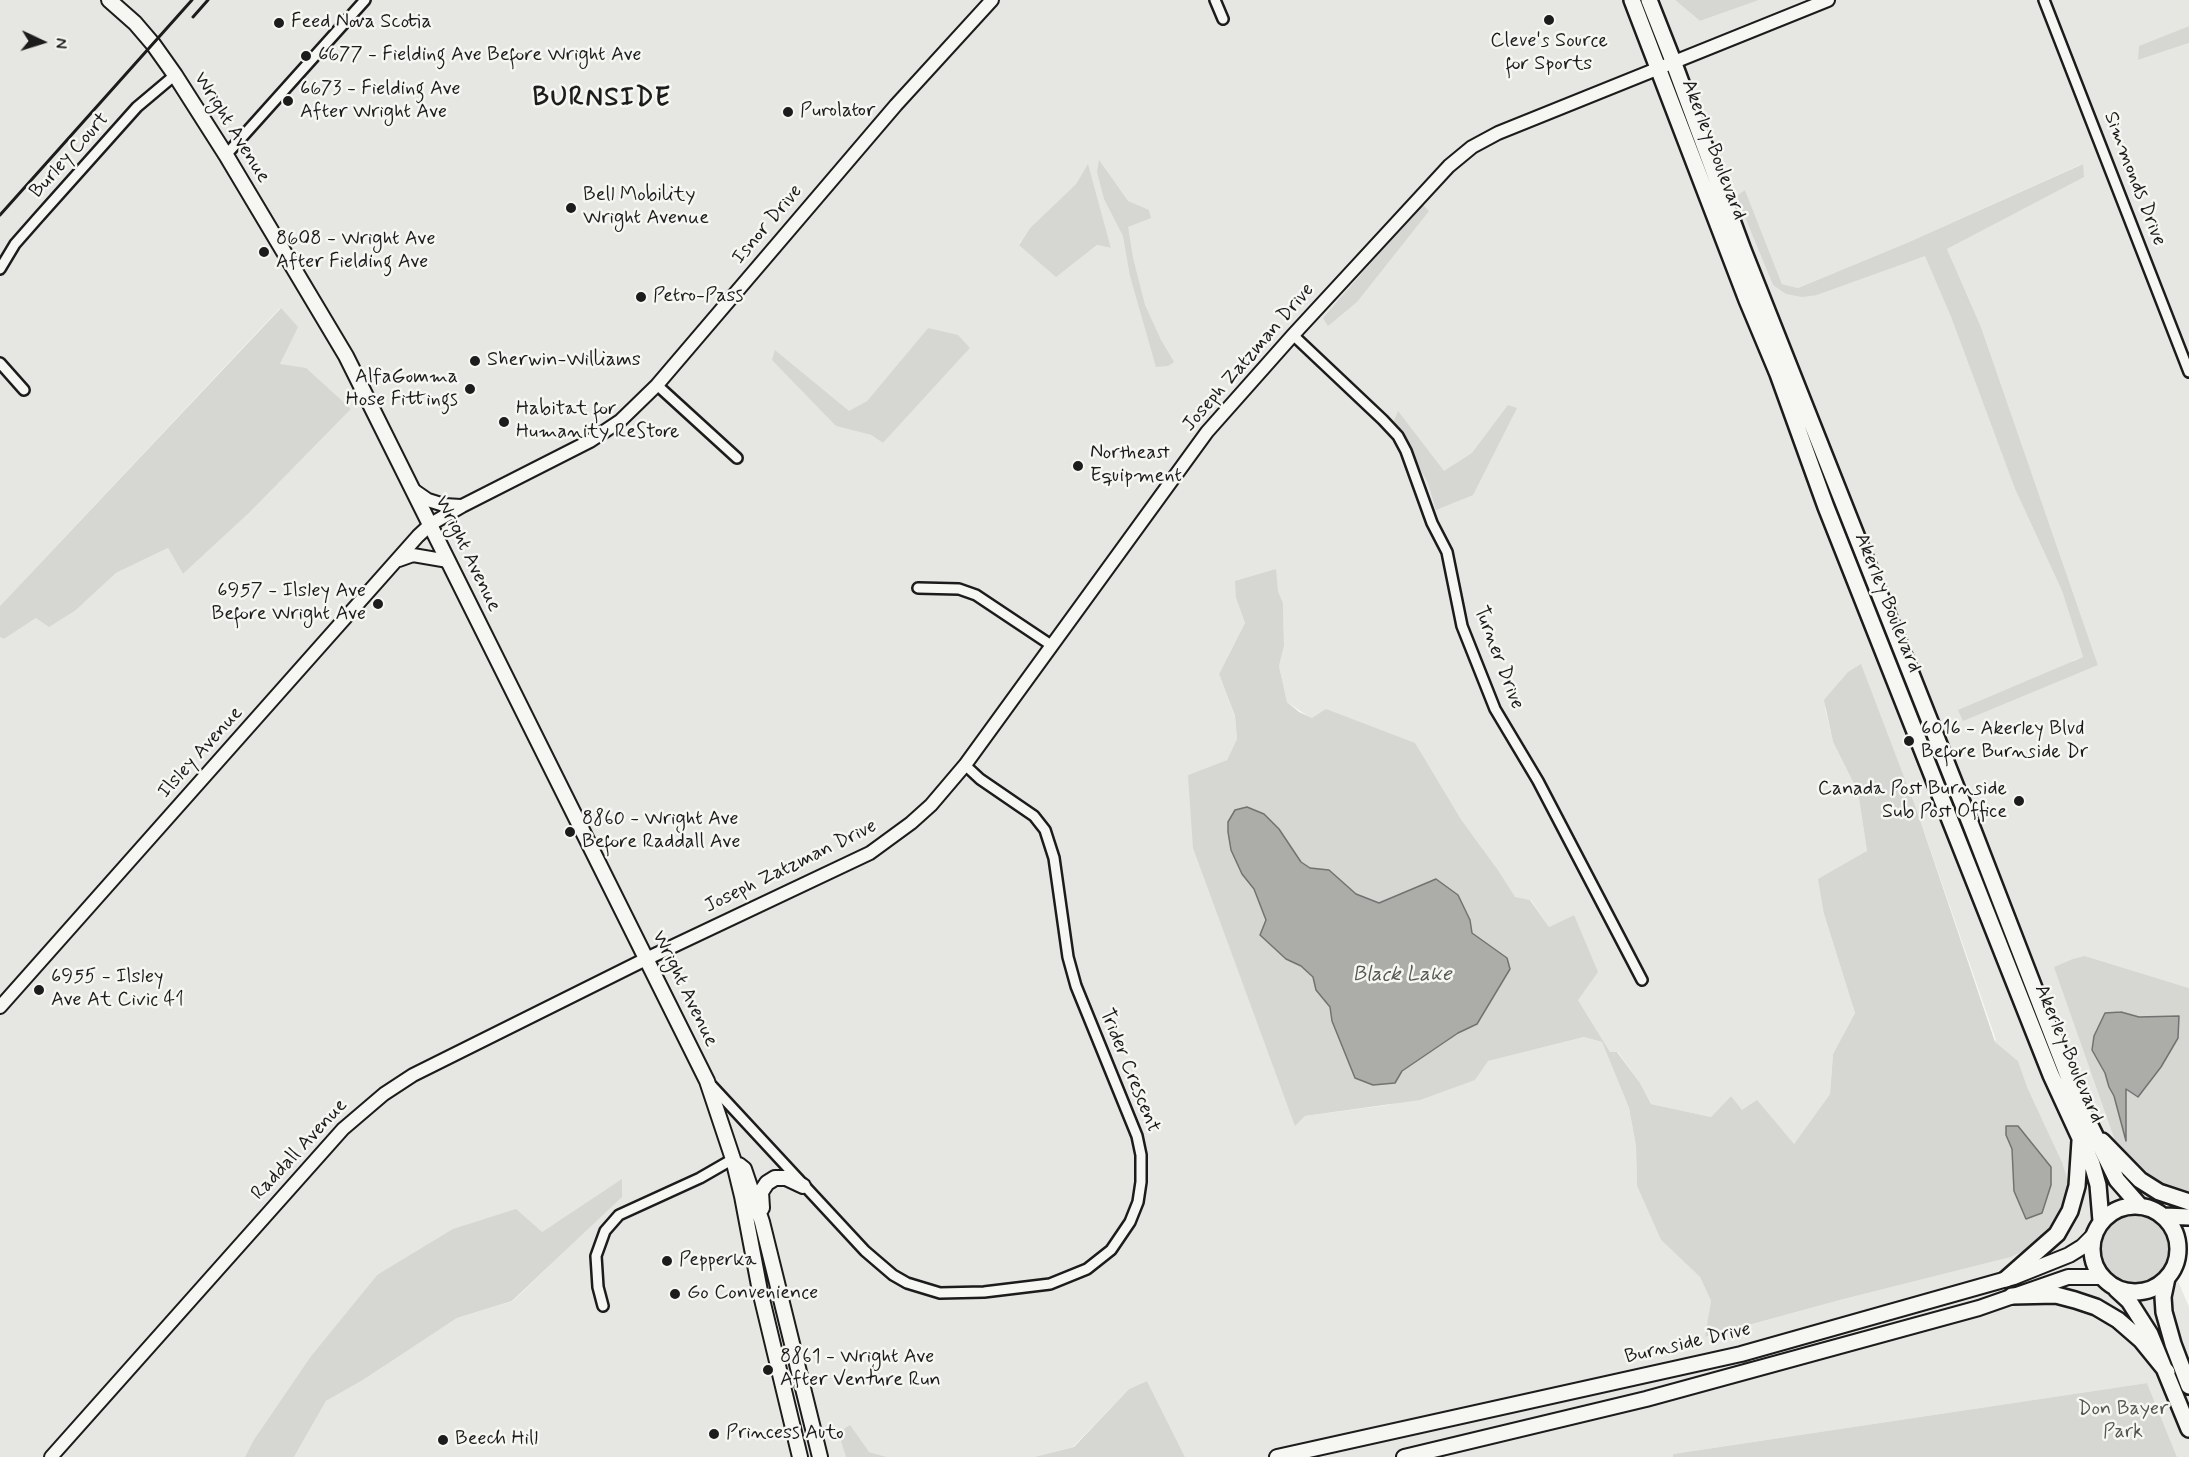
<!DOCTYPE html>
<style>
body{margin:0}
#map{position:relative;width:2189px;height:1457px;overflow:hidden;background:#f6f6f2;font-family:Mynerve,sans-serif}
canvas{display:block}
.north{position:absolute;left:12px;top:12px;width:60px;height:60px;-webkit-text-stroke:4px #f6f6f2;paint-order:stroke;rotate:94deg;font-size:16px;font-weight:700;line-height:24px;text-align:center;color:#1c1c1c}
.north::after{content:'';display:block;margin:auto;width:21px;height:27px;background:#1c1c1c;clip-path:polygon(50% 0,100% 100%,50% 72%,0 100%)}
</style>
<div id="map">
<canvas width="2189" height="1457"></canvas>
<div class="north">N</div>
</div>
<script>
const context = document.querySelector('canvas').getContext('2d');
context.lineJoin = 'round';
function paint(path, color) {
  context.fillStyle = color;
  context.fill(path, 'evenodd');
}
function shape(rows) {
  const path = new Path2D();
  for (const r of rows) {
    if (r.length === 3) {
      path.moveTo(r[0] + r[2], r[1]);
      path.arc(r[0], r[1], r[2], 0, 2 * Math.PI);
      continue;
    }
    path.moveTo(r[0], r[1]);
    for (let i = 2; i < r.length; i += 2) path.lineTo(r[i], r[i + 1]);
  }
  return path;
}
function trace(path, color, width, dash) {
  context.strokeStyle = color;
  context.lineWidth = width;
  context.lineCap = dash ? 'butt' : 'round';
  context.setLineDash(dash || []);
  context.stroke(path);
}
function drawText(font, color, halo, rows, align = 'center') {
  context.font = font + ' Mynerve,sans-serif';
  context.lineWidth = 5;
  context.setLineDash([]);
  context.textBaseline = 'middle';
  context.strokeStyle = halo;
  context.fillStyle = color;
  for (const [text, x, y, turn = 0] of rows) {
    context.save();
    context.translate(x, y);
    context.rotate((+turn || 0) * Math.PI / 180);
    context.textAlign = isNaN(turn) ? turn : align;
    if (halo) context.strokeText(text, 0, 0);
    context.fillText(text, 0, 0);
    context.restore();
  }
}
const built = shape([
 [0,0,1675,0,1700,21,1759,0,2189,0,2189,26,2140,46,2138,60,2189,43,2189,988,2085,956,2137,1203,2162,1244,2189,1307,2189,1457,2177,1457,2147,1383,1673,1454,1673,1457,1185,1457,1147,1381,1129,1389,1073,1447,1034,1457,887,1457,869,1452,838,1434,846,1457,294,1457,326,1401,363,1380,457,1318,513,1301,621,1197,622,1180,542,1232,377,1275,311,1356,253,1441,245,1457,0,1457,0,637,4,639,36,618,76,610,116,573,168,548,183,574,250,512,351,409,280,364,297,327,280,308,0,606],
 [2082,164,2083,177,1947,249,1981,327,2098,665,2072,661,2083,657,2062,591,2015,489,1951,317,1925,255,1817,295,1773,285,1736,196,1745,190,1782,284,1798,288,1909,242],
 [1088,165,1111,248,1097,245,1056,276,1019,244,1030,228,1076,184],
 [928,328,970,348,883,443,871,435,836,426,776,351,849,412,867,401],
 [1275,569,1278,591,1283,603,1284,646,1279,666,1287,702,1460,818,1498,870,1515,898,1531,900,1549,927,1574,915,1578,1000,1610,1052,1618,1052,1640,1083,1651,1104,1711,1117,1731,1096,1742,1111,1794,1144,1830,1094,1833,1054,1855,1013,1824,914,1867,851,1858,792,1833,742,1825,708,1861,665,1916,808,1996,1040,1994,1042,2018,1061,2028,1089,2062,1162,2059,1234,2011,1257,1840,1300,1706,1337,1711,1301,1700,1277,1661,1240,1637,1186,1636,1146,1629,1108,1602,1042,1584,1037,1487,1061,1475,1080,1388,1105,1305,1116,1295,1125,1188,775,1227,760,1237,739,1235,717,1219,674,1245,623,1236,598]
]);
const green = shape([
 [1675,0,1759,0,1700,21],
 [2189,26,2189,43,2138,60,2139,46],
 [1099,160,1128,201,1149,210,1151,218,1128,227,1133,258,1145,305,1161,340,1174,362,1168,366,1156,367,1130,276,1123,236,1104,199,1097,172],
 [1088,164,1111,248,1097,245,1056,277,1019,245,1030,228,1076,184],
 [2083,164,2084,177,1947,249,1981,327,2098,665,1963,721,1958,710,2083,657,2062,591,2015,489,1951,317,1925,256,1817,295,1802,297,1786,294,1773,285,1736,196,1745,190,1782,284,1798,288,1909,242],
 [1422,204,1429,211,1357,302,1328,326,1323,318],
 [281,308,298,327,280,364,306,368,351,409,250,512,183,574,168,548,116,573,76,610,49,627,36,618,4,639,0,637,0,606],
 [928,328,958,335,970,348,883,443,871,435,836,426,772,360,775,350,849,411,867,401],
 [1508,405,1517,408,1473,495,1436,510,1428,483,1394,421,1398,411,1444,471,1472,453],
 [1276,569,1278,591,1283,603,1284,646,1279,666,1287,702,1299,712,1312,718,1326,709,1415,743,1460,818,1498,870,1515,897,1530,900,1549,927,1574,915,1598,972,1578,1000,1610,1052,1617,1052,1640,1083,1651,1104,1711,1117,1731,1096,1742,1110,1757,1100,1794,1144,1830,1094,1833,1054,1855,1013,1824,914,1818,879,1867,851,1858,792,1833,742,1824,700,1848,672,1861,664,1916,808,1995,1042,2018,1061,2028,1089,2062,1162,2075,1206,2059,1234,2011,1257,1840,1300,1705,1337,1711,1301,1700,1277,1661,1240,1637,1186,1636,1146,1629,1108,1602,1042,1584,1037,1488,1061,1475,1080,1420,1100,1305,1116,1295,1126,1193,848,1188,775,1227,760,1237,739,1235,716,1219,674,1245,623,1236,598,1235,581],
 [1247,807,1264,814,1279,829,1301,862,1310,868,1329,870,1356,894,1379,903,1416,888,1470,920,1472,933,1507,958,1510,969,1477,1024,1458,1033,1402,1071,1395,1083,1355,1078,1332,1021,1330,1007,1316,990,1313,977,1301,966,1286,959,1260,935,1266,920,1254,889,1242,874,1231,850,1228,832,1228,822],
 [2012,1149,2037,1151,2051,1167,2014,1191],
 [2085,956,2189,988,2189,1196,2137,1203,2054,967,2073,959],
 [2121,1012,2139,1017,2179,1016,2178,1038,2126,1088,2126,1138,2114,1096,2109,1087,2105,1073,2092,1050],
 [622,1179,622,1197,512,1301,457,1318,363,1380,326,1401,294,1457,245,1457,253,1441,311,1356,377,1275,453,1229,516,1209,542,1232],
 [2139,1248,38],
 [1147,1381,1185,1457,1034,1457,1074,1447,1129,1389],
 [2147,1383,2177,1457,1673,1457,1673,1454],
 [850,1425,869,1452,887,1457,846,1457,838,1433]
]);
const water = shape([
 [1247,807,1264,814,1279,829,1301,862,1310,868,1329,870,1356,894,1379,903,1436,879,1458,895,1470,920,1472,933,1507,958,1510,969,1477,1024,1458,1033,1402,1071,1395,1083,1373,1085,1355,1078,1332,1021,1330,1007,1316,990,1313,977,1301,966,1286,959,1260,935,1266,920,1254,889,1242,874,1231,850,1228,832,1228,822,1235,810,1247,807],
 [2121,1012,2139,1017,2179,1016,2178,1038,2161,1067,2138,1097,2126,1089,2126,1141,2114,1096,2109,1087,2105,1073,2092,1050,2094,1036,2105,1013,2121,1012],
 [2006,1126,2018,1126,2051,1167,2051,1185,2042,1213,2026,1219,2014,1191,2012,1149,2006,1135,2006,1126]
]);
const minor = shape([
 [1215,0,1223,19],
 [2044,0,2189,372],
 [226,155,365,0],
 [0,269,15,244,37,219,137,107,175,75],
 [1293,335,1383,420,1398,436,1406,451,1432,523,1447,552,1462,626,1495,709,1538,781,1642,980],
 [0,363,24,390],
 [657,385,737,458],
 [918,588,959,589,976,595,1051,645],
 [712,1086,865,1251,893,1275,907,1283,940,1293,984,1292,1050,1284,1087,1269,1111,1250,1130,1222,1138,1202,1141,1182,1141,1155,1137,1136,1076,986,1068,957,1054,858,1045,830,1034,816,980,779,965,765],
 [603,1306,598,1287,596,1256,605,1231,619,1215,700,1178,733,1159]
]);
const tertiary = shape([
 [415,491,428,500,444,505,461,506],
 [399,560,413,555,448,561],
 [0,1007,418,536,431,524,462,506,590,441,620,421,657,385,896,105,992,0],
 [51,1457,343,1129,384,1094,413,1075,646,959,870,853,911,823,931,805,965,765,1207,432,1293,335,1449,166,1472,147,1498,133,1828,0]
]);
const secondary = shape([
 [109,0,135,23,153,44,175,75,226,155,346,356,707,1081,733,1159,742,1196,760,1291,800,1457],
 [739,1165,744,1169,762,1222,820,1457],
 [762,1208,761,1192,767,1183,775,1178,786,1178,803,1186],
 [1277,1457,1741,1354,2014,1277,2069,1255,2082,1247,2094,1235],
 [1404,1457,1646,1399,1979,1308,2068,1277,2102,1277]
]);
const primary = shape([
 [1632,0,1747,300,1778,374,1826,507,2051,1075,2092,1164,2098,1185,2101,1221],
 [1649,0,1673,61,1743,250,1971,825,2077,1099,2117,1180,2139,1205],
 [2102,1141,2140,1180,2159,1192,2189,1202],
 [2135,1249,43],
 [2164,1216,2189,1217],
 [2167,1278,2163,1297,2164,1312,2173,1344,2189,1386],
 [2006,1279,2057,1234,2070,1211,2077,1186,2080,1141],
 [2116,1289,2129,1301,2150,1334,2189,1429],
 [2012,1296,2056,1295,2075,1300,2096,1307,2118,1320,2141,1340,2167,1372]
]);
const rail = shape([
 [193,17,208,0],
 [0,215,192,0]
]);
const markers = [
 [1549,20,6,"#1c1c1c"],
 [279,23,6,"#1c1c1c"],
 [306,56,6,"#1c1c1c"],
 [288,101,6,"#1c1c1c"],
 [788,112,6,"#1c1c1c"],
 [571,208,6,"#1c1c1c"],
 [264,252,6,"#1c1c1c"],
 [641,297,6,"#1c1c1c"],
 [475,361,6,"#1c1c1c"],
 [470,389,6,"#1c1c1c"],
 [504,422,6,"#1c1c1c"],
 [1078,466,6,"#1c1c1c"],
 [378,604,6,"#1c1c1c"],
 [1909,741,6,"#1c1c1c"],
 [2019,801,6,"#1c1c1c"],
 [570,832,6,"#1c1c1c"],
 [39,990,6,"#1c1c1c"],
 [667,1261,6,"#1c1c1c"],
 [675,1294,6,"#1c1c1c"],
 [768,1370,6,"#1c1c1c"],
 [714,1434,6,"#1c1c1c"],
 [443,1440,6,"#1c1c1c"]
];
const poiNames = [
 ["Feed Nova Scotia",291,23],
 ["Cleve's Source",1549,42,"center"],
 ["for Sports",1549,65,"center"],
 ["6677 - Fielding Ave Before Wright Ave",318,56],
 ["6673 - Fielding Ave",300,90],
 ["After Wright Ave",300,113],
 ["Purolator",800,112],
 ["Bell Mobility",583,196],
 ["Wright Avenue",583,219],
 ["8608 - Wright Ave",276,240],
 ["After Fielding Ave",276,263],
 ["Petro-Pass",653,297],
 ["Sherwin-Williams",487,361],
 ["AlfaGomma",458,378,"right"],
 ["Hose Fittings",458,401,"right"],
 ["Habitat for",516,410],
 ["Humanity ReStore",516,433],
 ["Northeast",1090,454],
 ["Equipment",1090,477],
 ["6957 - Ilsley Ave",366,592,"right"],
 ["Before Wright Ave",366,615,"right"],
 ["6016 - Akerley Blvd",1921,730],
 ["Before Burnside Dr",1921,753],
 ["Canada Post Burnside",2007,790,"right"],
 ["Sub Post Office",2007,813,"right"],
 ["8860 - Wright Ave",582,820],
 ["Before Raddall Ave",582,843],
 ["6955 - Ilsley",51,978],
 ["Ave At Civic 41",51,1001],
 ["Pepperka",679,1261],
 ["Go Convenience",687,1294],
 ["8861 - Wright Ave",780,1358],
 ["After Venture Run",780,1381],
 ["Princess Auto",726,1434],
 ["Beech Hill",455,1440]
];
const streetNames = [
 ["Wright Avenue",231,128,58],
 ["Akerley Boulevard",1713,150,69],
 ["Burley Court",70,156,-48],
 ["Simmonds Drive",2134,179,69],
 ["Isnor Drive",768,225,-50],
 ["Joseph Zatzman Drive",1249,358,-49],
 ["Wright Avenue",467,554,64],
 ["Akerley Boulevard",1887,603,68],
 ["Turner Drive",1498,658,69],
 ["Ilsley Avenue",201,753,-48],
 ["Joseph Zatzman Drive",791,867,-26],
 ["Wright Avenue",684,989,64],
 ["Akerley Boulevard",2068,1054,67],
 ["Trider Crescent",1129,1071,68],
 ["Raddall Avenue",300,1150,-47],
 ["Burnside Drive",1688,1344,-13]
];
const parkNames = [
 ["Don Bayer",2123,1410],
 ["Park",2123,1433]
];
const waterNames = [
 ["Black Lake",1402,976]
];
const districtNames = [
 ["BURNSIDE",602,100]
];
paint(built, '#e6e6e2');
paint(green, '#d6d6d2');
paint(water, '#acaca9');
trace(water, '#727271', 1.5);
trace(minor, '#1c1c1c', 14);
trace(tertiary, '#1c1c1c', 16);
trace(secondary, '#1c1c1c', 18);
trace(primary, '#1c1c1c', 20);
trace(minor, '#f6f6f2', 9);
trace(tertiary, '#f6f6f2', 12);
trace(secondary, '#f6f6f2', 14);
trace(primary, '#f6f6f2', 15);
trace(rail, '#1c1c1c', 3);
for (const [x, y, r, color] of markers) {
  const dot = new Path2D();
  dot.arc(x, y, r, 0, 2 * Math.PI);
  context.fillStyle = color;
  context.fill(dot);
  trace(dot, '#f6f6f2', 2);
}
drawText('20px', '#1c1c1c', '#f6f6f2', poiNames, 'left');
drawText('20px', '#1c1c1c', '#f6f6f2', streetNames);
drawText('20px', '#545453', '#f6f6f2', parkNames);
drawText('italic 21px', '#565654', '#f6f6f2', waterNames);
context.letterSpacing = '1.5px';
drawText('bold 26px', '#1c1c1c', '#f6f6f2', districtNames);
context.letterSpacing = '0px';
</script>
